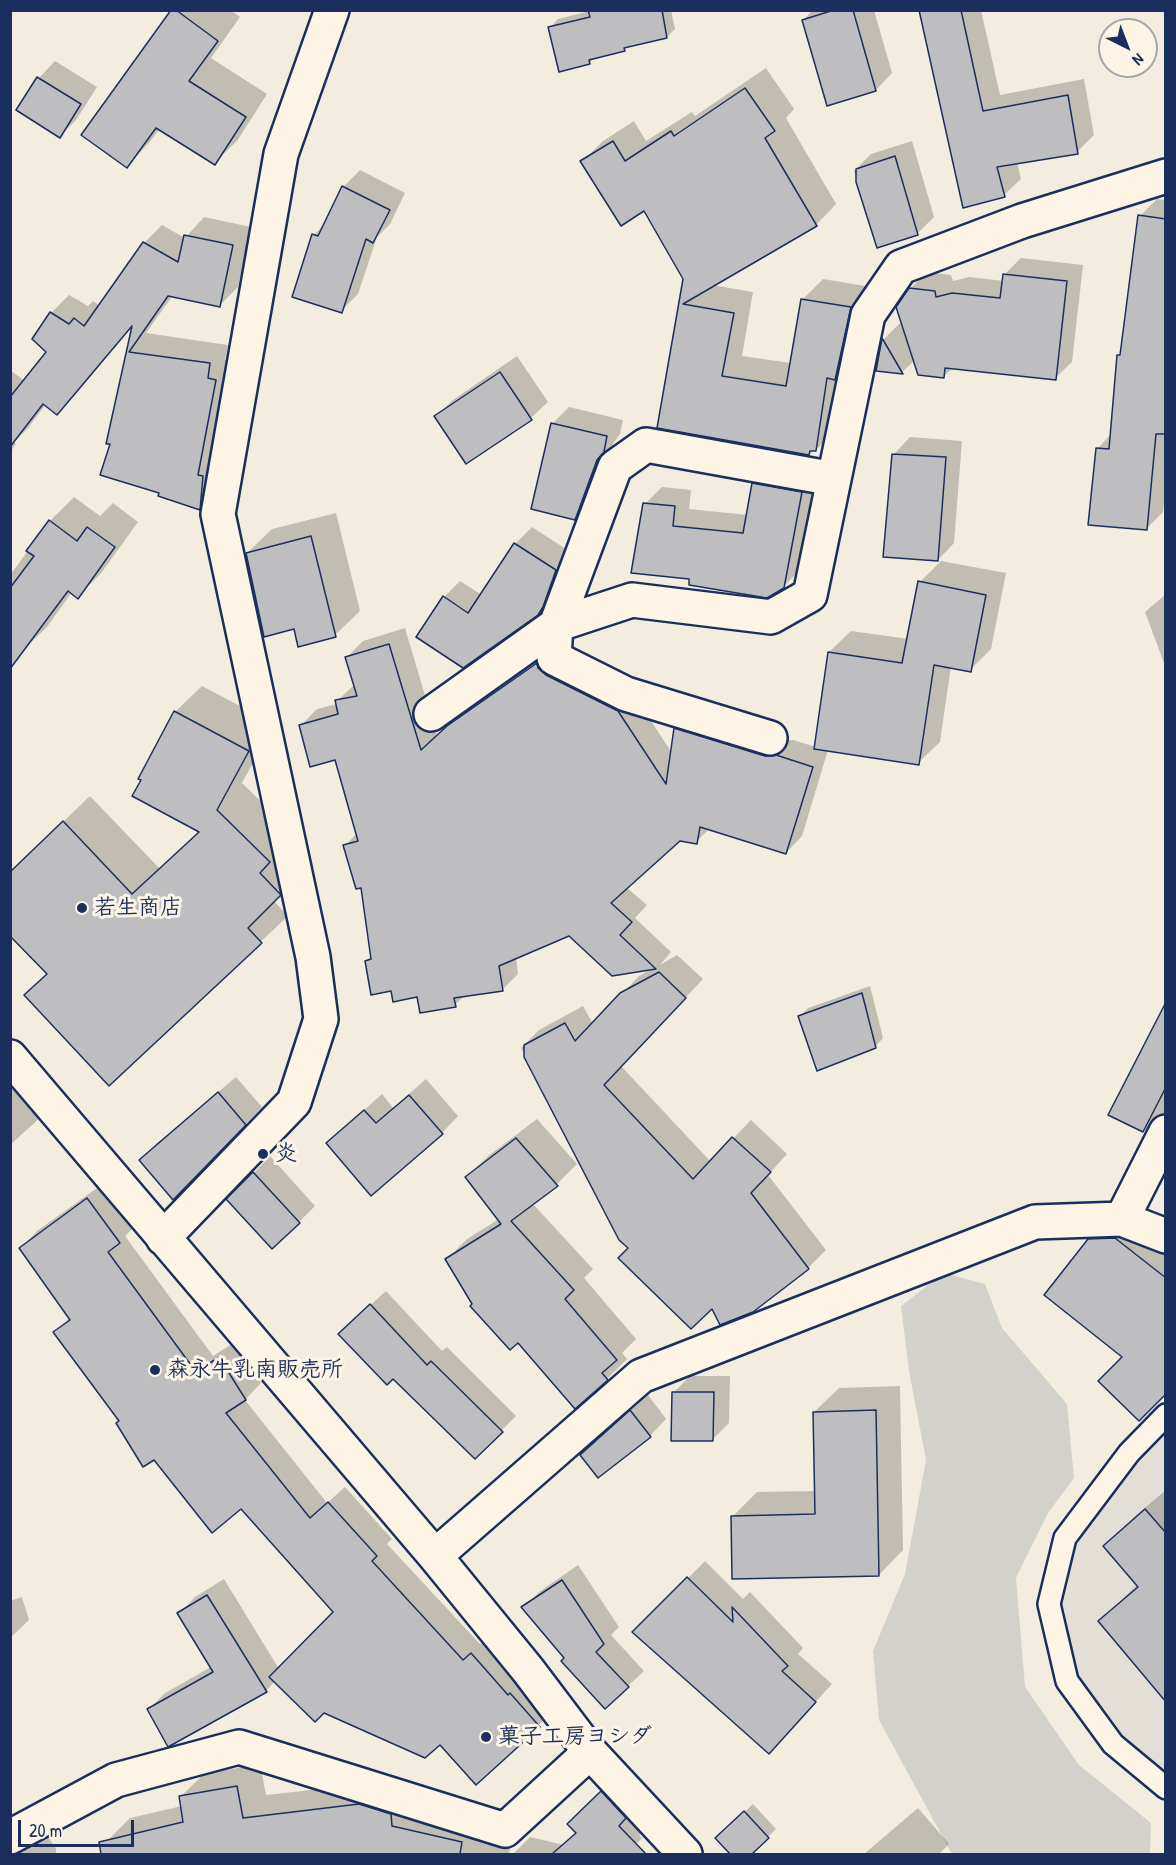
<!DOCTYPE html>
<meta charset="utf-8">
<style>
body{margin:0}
#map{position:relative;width:1176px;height:1865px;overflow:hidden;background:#f3ede0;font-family:"Patrick Hand",sans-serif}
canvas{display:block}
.frame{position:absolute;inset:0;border:12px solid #1b2f5e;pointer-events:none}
.north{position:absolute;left:1098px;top:18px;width:60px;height:60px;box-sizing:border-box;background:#fcf5e5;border:2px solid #a2a6af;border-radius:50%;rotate:138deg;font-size:16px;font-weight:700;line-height:24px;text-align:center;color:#1b2f5e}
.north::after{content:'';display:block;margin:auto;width:21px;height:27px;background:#1b2f5e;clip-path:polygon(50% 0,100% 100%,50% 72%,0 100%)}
.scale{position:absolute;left:18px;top:1820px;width:116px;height:27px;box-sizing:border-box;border:3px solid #1b2f5e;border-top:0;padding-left:8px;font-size:18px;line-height:21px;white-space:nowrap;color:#1b2f5e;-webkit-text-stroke:4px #fcf5e5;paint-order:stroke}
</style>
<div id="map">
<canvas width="1176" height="1865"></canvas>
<div class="frame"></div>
<div class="north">N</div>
<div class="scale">20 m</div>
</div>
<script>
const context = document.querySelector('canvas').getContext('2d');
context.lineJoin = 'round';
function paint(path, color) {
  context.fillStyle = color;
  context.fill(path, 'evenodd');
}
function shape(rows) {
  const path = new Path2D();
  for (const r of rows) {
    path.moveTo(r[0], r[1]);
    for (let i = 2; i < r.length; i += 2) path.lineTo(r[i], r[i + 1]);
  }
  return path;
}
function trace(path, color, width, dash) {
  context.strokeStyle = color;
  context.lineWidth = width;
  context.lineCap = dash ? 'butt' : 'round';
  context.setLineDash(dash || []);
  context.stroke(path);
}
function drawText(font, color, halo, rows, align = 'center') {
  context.font = font + ' "Patrick Hand","Klee One",sans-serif';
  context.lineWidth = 6;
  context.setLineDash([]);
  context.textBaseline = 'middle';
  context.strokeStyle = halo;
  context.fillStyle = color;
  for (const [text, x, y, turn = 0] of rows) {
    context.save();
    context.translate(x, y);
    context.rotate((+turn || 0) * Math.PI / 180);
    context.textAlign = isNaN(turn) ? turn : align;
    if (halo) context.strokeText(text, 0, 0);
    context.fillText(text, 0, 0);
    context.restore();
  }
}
const built = shape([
 [1165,1424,1165,1788,1067,1681,1054,1625,1065,1538]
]);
const green = shape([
 [944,1273,985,1284,1002,1328,1067,1404,1074,1478,1048,1513,1016,1578,1025,1687,1079,1765,1151,1823,1150,1854,952,1854,879,1720,873,1651,905,1574,926,1460,909,1371,901,1306]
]);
const shadow = shape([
 [173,10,230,10,240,17,211,58,267,94,237,141,214,163,160,128,149,143,127,166],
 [594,10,671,10,675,29,667,37,628,45,624,50,595,57,589,63,550,28,558,19],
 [813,10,874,10,892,73,876,90,803,20],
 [920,10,981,10,1000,95,1084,79,1094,135,1077,152,1017,162,1021,179,1004,195],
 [55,61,97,87,76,120,59,137,18,110,39,78],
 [766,68,794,109,786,118,836,204,816,225,712,285,753,292,742,356,791,363,802,300,823,279,871,287,837,429,816,450,813,449,808,454,658,427,685,279,644,209,582,162,603,141,634,121,646,141,692,112,695,116],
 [912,141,934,217,917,234,878,246,854,171,871,154],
 [360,170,405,193,390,224,377,237,358,294,341,311,314,235,325,223,343,187],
 [1157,199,1166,200,1166,487,1163,512,1146,529,1098,448,1111,434,1118,355,1122,352,1140,216],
 [204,217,251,227,238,287,220,305,173,295,146,333,228,345,225,360,233,361,217,490,199,509,161,492,111,443,133,325,75,395,57,413,46,404,28,428,14,442,16,444,10,452,10,370,25,381,48,352,51,313,69,295,88,306,93,301,100,306,144,243,162,225,185,238],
 [1021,258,1083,265,1072,362,1055,378,953,368,944,376,915,360,902,372,877,370,884,339,900,323,904,330,910,289,927,272,951,275,953,281,969,277,1004,281,1004,275],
 [517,356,548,402,531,418,466,461,436,416,453,400],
 [569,407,623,420,620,434,614,442,592,501,575,518,552,424],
 [910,437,962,441,954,543,938,560,894,454],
 [770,467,818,476,800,570,783,587,691,577,645,504,662,487,691,490,689,509,748,515,754,484],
 [74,497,100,516,113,503,138,522,102,572,78,597,72,592,47,627,22,651,10,643,10,575,50,521],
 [336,513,360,611,335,635,247,553,272,529],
 [532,527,572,553,554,596,537,614,463,666,444,597,460,581,482,595,515,544],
 [941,561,1006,573,991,649,970,670,951,666,940,742,918,763,828,750,802,836,786,853,709,829,696,842,679,839,626,887,647,905,635,918,671,952,660,965,677,955,703,979,621,1066,711,1162,751,1120,787,1154,768,1175,826,1250,808,1268,753,1311,712,1307,630,1248,621,1239,521,1048,539,1030,583,1006,593,1024,639,976,652,969,569,934,516,957,518,974,502,990,465,995,455,1005,392,990,366,961,372,956,362,886,345,846,357,833,337,758,301,725,317,709,337,704,337,701,355,684,347,657,363,641,405,628,437,736,465,710,553,649,634,695,672,753,676,729,692,713,781,740,793,740,816,747,829,652,851,631,909,639,920,582],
 [1166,594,1166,666,1165,666,1145,612],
 [202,686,274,724,242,783,295,835,306,867,273,900,288,916,109,1084,48,973,10,873,90,796,160,869,200,831,175,712],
 [870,986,883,1038,875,1047,800,1016,808,1008],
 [1166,1003,1166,1112,1144,1131,1110,1114],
 [236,1077,262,1107,190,1182,141,1160,157,1143],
 [426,1079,458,1116,442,1133,345,1127,382,1094,393,1108],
 [16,1085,41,1117,10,1145,10,1090],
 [537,1119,577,1164,557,1184,532,1203,593,1269,584,1278,636,1339,622,1353,627,1359,607,1379,518,1340,474,1304,447,1259,467,1239,499,1219,467,1177,487,1157],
 [270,1156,315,1206,299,1222,229,1199],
 [104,1183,135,1226,125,1236,213,1356,235,1342,261,1383,245,1400,327,1503,345,1487,392,1539,387,1544,480,1644,488,1638,556,1709,476,1783,440,1743,275,1681,266,1691,149,1709,165,1693,211,1667,179,1614,195,1597,224,1579,279,1669,335,1612,241,1507,154,1458,120,1421,55,1332,70,1317,21,1248,37,1231],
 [1106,1223,1166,1248,1166,1393,1124,1356,1089,1240],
 [386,1291,442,1351,447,1347,516,1416,475,1457,355,1319],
 [690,1376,730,1376,729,1423,713,1439,673,1393],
 [900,1386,903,1550,879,1575,732,1517,757,1492,816,1491,814,1412,839,1388],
 [648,1395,666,1419,650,1436,582,1455],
 [1166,1490,1166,1700,1100,1621,1138,1584,1105,1546,1133,1518],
 [705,1561,743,1599,750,1592,803,1648,798,1654,832,1684,785,1735,634,1632],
 [578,1565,619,1627,611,1635,644,1671,628,1686,566,1658,524,1608,539,1592],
 [22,1597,29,1620,10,1638,10,1601],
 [260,1764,266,1795,383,1782,515,1826,509,1854,110,1854,107,1841,130,1818,182,1806,180,1797,204,1774],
 [619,1776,650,1825,639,1835,642,1838,626,1854,514,1853,530,1837,564,1845,577,1833,586,1807],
 [753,1804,776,1829,750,1854,732,1854,717,1838],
 [918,1808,949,1844,939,1854,864,1854],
 [45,1833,56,1848,56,1854,10,1854,10,1845]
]);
const building = shape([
 [171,10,176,10,218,41,189,81,246,117,215,165,156,128,127,168,81,135,171,10],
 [588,10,662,10,667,38,624,48,625,51,589,60,590,64,559,72,548,27,590,17,588,10],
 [834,10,853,10,876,91,827,106,802,20,834,10],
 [919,10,961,10,983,111,1068,95,1078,154,997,167,1005,197,963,208,919,10],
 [37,77,81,104,60,138,16,110,37,77],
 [745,88,775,131,765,138,817,226,683,304,734,313,722,376,786,386,801,299,851,307,835,380,827,378,816,451,810,451,809,455,657,428,683,279,644,211,621,226,580,161,613,141,625,161,671,131,674,136,745,88],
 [895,156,918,235,877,248,856,182,856,169,895,156],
 [342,186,390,210,373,243,366,239,342,313,292,297,312,234,318,236,342,186],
 [1138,215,1166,219,1166,434,1156,434,1147,530,1088,525,1096,448,1109,449,1117,355,1120,355,1138,215],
 [184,235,233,245,220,307,168,296,129,352,210,363,208,378,216,380,198,475,203,476,200,510,158,496,159,493,100,475,110,444,106,444,132,326,57,415,43,404,10,447,10,397,46,352,32,339,50,312,69,324,74,318,84,326,143,242,178,262,184,235],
 [1003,274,1067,281,1056,380,945,368,944,378,918,375,896,307,909,288,935,291,936,297,952,293,1000,298,1003,274],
 [882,338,903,374,876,371,882,338],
 [500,372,532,420,466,464,434,416,500,372],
 [551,423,607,436,604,452,597,460,575,520,531,509,551,423],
 [892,454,946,457,938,561,883,557,892,454],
 [752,483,802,492,784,588,767,598,689,585,689,579,631,573,643,503,675,506,673,526,743,533,752,483],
 [49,520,77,541,87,527,115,547,78,599,68,591,10,669,10,588,34,556,26,551,49,520],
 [311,536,336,637,298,647,294,629,264,637,246,553,311,536],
 [514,543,556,570,543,607,538,615,463,668,416,637,443,596,468,613,514,543],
 [918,581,986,595,971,672,934,665,919,765,814,749,828,652,902,663,918,581],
 [389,644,421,750,447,726,537,663,538,668,546,675,618,711,666,784,674,728,765,756,776,755,813,767,786,854,700,827,697,844,680,841,611,903,632,922,620,935,656,969,612,976,569,936,499,966,503,991,454,998,456,1007,420,1013,417,997,393,1002,391,991,371,995,365,961,371,959,361,888,356,889,343,845,358,841,335,760,310,767,299,725,338,714,335,700,357,696,345,657,389,644],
 [174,711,249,751,217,810,270,862,260,873,281,895,248,928,262,943,109,1086,24,995,47,974,10,936,10,872,63,821,132,894,199,832,132,796,141,780,138,779,174,711],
 [659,972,686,998,604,1085,693,1179,732,1137,771,1172,751,1193,809,1269,753,1312,720,1325,712,1309,691,1329,618,1258,628,1248,619,1240,524,1057,524,1045,565,1023,575,1041,620,993,659,972],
 [862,993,876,1048,817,1071,798,1016,862,993],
 [1166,1002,1166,1087,1143,1132,1108,1115,1166,1002],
 [218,1092,246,1125,173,1200,139,1160,218,1092],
 [409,1095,443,1134,371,1196,326,1143,364,1110,376,1123,409,1095],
 [516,1138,558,1186,511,1221,574,1290,565,1299,617,1360,602,1373,608,1380,575,1409,518,1343,510,1350,470,1306,472,1304,445,1259,501,1224,465,1177,516,1138],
 [253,1172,300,1223,272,1249,226,1199,253,1172],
 [87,1198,120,1243,108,1252,196,1372,219,1357,246,1400,226,1413,310,1518,328,1502,377,1556,372,1561,463,1660,471,1653,508,1695,510,1693,540,1727,476,1785,440,1745,425,1758,324,1713,315,1722,269,1677,333,1612,241,1509,212,1533,154,1460,143,1467,116,1423,119,1421,53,1332,70,1320,19,1248,87,1198],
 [1115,1238,1166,1278,1166,1394,1139,1421,1098,1381,1122,1357,1044,1295,1088,1239,1115,1238],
 [370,1304,427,1365,431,1361,503,1432,475,1459,393,1379,387,1385,338,1334,370,1304],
 [672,1392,714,1392,713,1441,671,1441,672,1392],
 [630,1410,651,1437,598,1478,580,1455,630,1410],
 [876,1410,879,1576,732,1579,731,1516,815,1514,813,1412,876,1410],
 [1145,1509,1166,1533,1166,1702,1098,1621,1138,1587,1103,1546,1145,1509],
 [687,1577,733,1622,732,1607,788,1666,782,1671,816,1702,769,1754,632,1632,687,1577],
 [562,1580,604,1644,596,1652,629,1687,605,1709,561,1661,564,1658,521,1607,562,1580],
 [207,1595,267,1692,168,1747,147,1709,213,1672,177,1613,207,1595],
 [237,1786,243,1818,359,1804,391,1814,392,1826,462,1842,460,1854,101,1854,99,1842,183,1822,179,1796,237,1786],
 [601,1791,626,1818,619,1826,646,1854,552,1854,576,1833,567,1824,601,1791],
 [744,1811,769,1838,752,1854,730,1854,715,1838,744,1811]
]);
const service = shape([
 [1166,1415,1129,1453,1065,1538,1049,1604,1067,1681,1113,1744,1166,1788]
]);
const minor = shape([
 [431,714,556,625,632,600,771,617,810,595,868,315,901,267,1022,221,1166,176],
 [770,738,626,694,554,658,556,625,615,467,646,445,834,479],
 [10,1057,435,1556,528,1670,590,1752,685,1854],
 [1122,1219,1166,1132],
 [163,1238,294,1102,321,1019,313,957,218,514,281,154,332,10],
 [435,1556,641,1376,1035,1222,1122,1219,1166,1236],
 [10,1837,116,1780,239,1747,505,1830,590,1752]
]);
const markers = [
 [82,908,6,"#1b2f5e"],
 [263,1154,6,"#1b2f5e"],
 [155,1370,6,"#1b2f5e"],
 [486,1737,6,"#1b2f5e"]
];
const poiNames = [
 ["若生商店",94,908],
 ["炎",275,1154],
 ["森永牛乳南販売所",167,1370],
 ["菓子工房ヨシダ",498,1737]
];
paint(built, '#e3dfd6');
paint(green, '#d3d1cc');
paint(shadow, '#0003');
paint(building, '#bebec0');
trace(building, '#1b2f5e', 1.5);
trace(service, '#1b2f5e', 26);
trace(minor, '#1b2f5e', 38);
trace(service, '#fcf5e5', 21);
trace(minor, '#fcf5e5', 33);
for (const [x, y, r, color] of markers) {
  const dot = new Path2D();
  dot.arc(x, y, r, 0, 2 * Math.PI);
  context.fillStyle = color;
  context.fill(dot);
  trace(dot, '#fcf5e5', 2);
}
drawText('bold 22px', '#1b2f5e', '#fcf5e5', poiNames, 'left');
</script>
